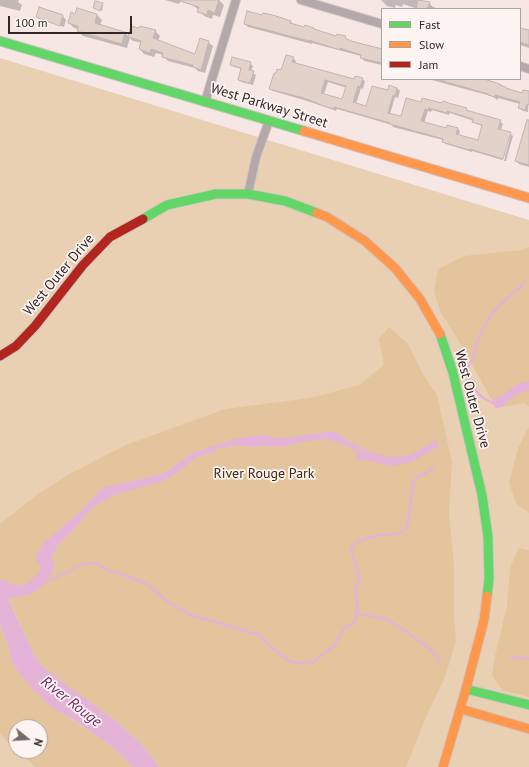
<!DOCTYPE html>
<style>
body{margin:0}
#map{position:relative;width:529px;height:767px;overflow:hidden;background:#f6e7e5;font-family:"PT Sans",sans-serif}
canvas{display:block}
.legend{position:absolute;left:381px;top:8px;width:140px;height:72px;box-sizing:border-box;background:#fef4f2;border:1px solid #aca2a0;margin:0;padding:5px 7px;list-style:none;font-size:12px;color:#312726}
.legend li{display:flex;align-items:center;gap:8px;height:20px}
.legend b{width:20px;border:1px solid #aca2a0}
.north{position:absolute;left:8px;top:719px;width:40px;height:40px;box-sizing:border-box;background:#fef4f2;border:1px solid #aca2a0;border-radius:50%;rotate:108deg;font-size:11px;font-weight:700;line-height:16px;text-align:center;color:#312726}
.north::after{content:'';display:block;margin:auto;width:14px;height:18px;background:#766a69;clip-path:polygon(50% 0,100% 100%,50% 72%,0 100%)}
.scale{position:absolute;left:8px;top:16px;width:124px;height:18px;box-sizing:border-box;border:2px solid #312726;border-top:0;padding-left:5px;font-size:12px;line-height:14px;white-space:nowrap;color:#312726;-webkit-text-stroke:3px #fef4f2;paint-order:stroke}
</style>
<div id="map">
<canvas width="529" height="767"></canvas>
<ul class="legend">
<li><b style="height:5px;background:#63d668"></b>Fast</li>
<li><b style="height:5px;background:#ff974d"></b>Slow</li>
<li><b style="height:5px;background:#b3261e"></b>Jam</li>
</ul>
<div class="north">N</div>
<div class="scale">100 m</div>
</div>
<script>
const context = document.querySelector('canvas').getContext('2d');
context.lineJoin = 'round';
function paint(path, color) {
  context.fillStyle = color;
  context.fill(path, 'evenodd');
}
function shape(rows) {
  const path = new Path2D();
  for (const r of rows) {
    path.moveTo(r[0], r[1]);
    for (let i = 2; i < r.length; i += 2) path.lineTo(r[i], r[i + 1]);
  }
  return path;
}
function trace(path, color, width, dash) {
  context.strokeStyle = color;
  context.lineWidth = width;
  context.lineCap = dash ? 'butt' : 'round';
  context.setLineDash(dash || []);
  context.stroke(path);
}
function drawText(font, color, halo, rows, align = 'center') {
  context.font = font + ' "PT Sans",sans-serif';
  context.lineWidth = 3.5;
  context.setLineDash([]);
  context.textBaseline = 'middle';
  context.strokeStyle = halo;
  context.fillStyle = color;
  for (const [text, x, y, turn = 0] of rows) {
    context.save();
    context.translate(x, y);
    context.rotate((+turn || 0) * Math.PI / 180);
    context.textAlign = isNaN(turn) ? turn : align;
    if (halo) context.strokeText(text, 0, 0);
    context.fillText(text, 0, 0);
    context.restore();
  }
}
const green = shape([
 [0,58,529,220,529,767,0,767],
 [16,727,40,727,40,751,16,751]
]);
const forest = shape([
 [529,247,529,407,524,403,496,408,463,348,440,311,434,291,438,269,464,256,521,250],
 [389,327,408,344,424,376,437,395,452,462,449,514,454,566,454,615,456,641,445,677,426,717,406,767,159,767,141,744,115,720,72,689,40,664,34,654,0,580,0,524,38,494,73,472,126,445,225,409,310,398,359,385,384,365,379,339],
 [529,427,529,513,516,503,509,483,518,448],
 [519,548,529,550,529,697,502,690,492,675,495,656,507,606,510,568],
 [0,625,6,639,12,662,19,673,35,692,55,710,70,718,115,749,133,767,35,767,18,751,40,751,40,727,16,727,16,750,0,734]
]);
const water = shape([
 [529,381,529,391,518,393,502,407,496,408,493,404,493,398,500,396,507,392,515,385],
 [326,432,334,432,343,436,357,450,377,457,394,457,411,455,436,440,439,446,411,462,393,466,373,462,365,459,360,461,357,461,357,453,349,447,327,439,299,442,284,447,261,446,255,447,229,445,220,446,214,452,197,457,178,472,164,481,116,494,94,506,75,528,58,545,51,558,54,565,53,571,45,583,38,590,30,594,8,599,34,654,40,664,72,689,115,720,141,744,159,767,133,767,115,749,71,718,55,710,35,692,19,673,12,662,6,639,0,625,0,579,16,585,24,585,34,578,41,569,42,567,38,564,36,559,38,552,43,544,85,507,97,493,105,487,155,476,166,472,193,453,238,438,262,435,276,438,285,438]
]);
const shadow = shape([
 [0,0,19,0,18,2,22,5,20,11,0,6],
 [165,0,181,0,179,4],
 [192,0,219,0,224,5,220,17,213,15,212,19,204,16,199,10,191,4],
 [381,0,420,0,429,3,433,7,440,9,418,9,403,4,402,7,396,5,395,8,387,6],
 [102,4,103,5,102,11,94,8],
 [77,9,97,15,102,20,100,25,125,33,129,37,155,31,160,36,158,41,196,55,208,42,213,46,205,73,198,71,195,68,168,61,163,56,163,55,156,53,154,57,144,54,140,49,142,43,133,41,130,38,127,48,83,36,78,31,78,29,74,28,69,23,76,15],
 [63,16,66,20,64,27,39,18,39,20,37,17],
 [291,22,294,25,305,28,314,28,316,31,337,37,345,37,349,41,382,50,382,65,364,61,361,56,312,43,312,44,248,27,245,24],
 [520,29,529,32,529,48,520,45],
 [293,58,296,61,295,64,355,80,362,79,365,81,363,89,361,88,356,104,367,107,388,91,397,88,400,91,398,98,395,97,390,114,401,117,422,103,466,109,469,112,500,121,503,124,501,130,509,133,502,160,472,151,472,152,446,144,443,142,443,140,393,127,392,125,337,109,336,111,331,109,307,101,273,91,270,89,282,71],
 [328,82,347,88,343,100,324,94],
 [432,110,449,115,450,113,474,121,476,124,483,126,479,141,459,136,460,131,458,129,447,129,424,123,428,111,431,112],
 [250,63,253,66,251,72,256,75,253,85,241,82,239,79,242,69,234,67,231,64],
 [428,79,483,79,500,85,508,90,523,94,529,92,528,112,523,111,519,108,520,104,498,98,498,100,491,96],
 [529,130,529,167,519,164,516,161],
 [511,134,513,136,506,161,504,161]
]);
const stream = shape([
 [496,405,482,397,477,392,467,376,467,369,473,358,478,338,488,320,495,310,525,282],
 [351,444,368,452,387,458],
 [214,448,233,445],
 [44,580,49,581,83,564,96,563,108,571,119,573,147,584,168,602,191,615,260,635,267,644,289,661,297,663,313,662,335,645,344,628,353,624,356,619,357,604,355,589,360,577,351,550,352,547,357,542,367,538,381,535,397,534,404,531,408,523,413,482,419,476,434,469],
 [357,614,382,618,390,621,424,644,435,654,440,662],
 [511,657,529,659]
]);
const building = shape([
 [180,0,219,0,215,13,208,10,207,15,197,12,199,7,180,1,180,0],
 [418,0,430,2,427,9,416,9,418,0],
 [95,1,103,3,100,11,93,8,95,1],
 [39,7,63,15,60,26,36,17,39,7],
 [77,8,97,14,95,23,125,32,122,44,77,31,78,26,68,23,71,12,75,14,77,8],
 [247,11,262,15,263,13,273,15,291,21,290,23,304,27,305,25,314,28,314,29,336,36,337,34,346,36,345,38,351,41,382,49,382,63,360,58,361,55,340,48,340,50,309,40,309,41,244,24,247,11],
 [131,26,139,28,140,26,156,30,153,38,195,54,200,38,209,41,201,70,193,67,193,65,162,57,163,53,151,49,150,53,139,49,141,41,128,37,131,26],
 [520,28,529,30,529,45,520,42,520,28],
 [286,55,294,57,292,62,354,79,355,76,363,78,360,87,358,86,353,102,366,106,372,86,388,90,389,85,397,88,395,96,393,95,388,113,401,116,406,98,421,102,422,98,442,103,443,101,452,104,467,108,466,110,501,120,498,129,511,132,503,159,470,149,469,150,442,142,443,139,390,124,390,123,334,107,334,109,327,107,304,98,269,89,274,73,276,73,277,69,281,70,286,55],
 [325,80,346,86,342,99,321,93,325,80],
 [429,108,447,113,447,111,473,119,472,122,482,125,478,140,456,134,458,128,447,125,446,128,421,121,425,109,429,110,429,108],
 [232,57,251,62,249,70,254,71,250,83,238,80,241,68,230,65,232,57],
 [443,79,484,79,500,84,500,85,506,87,506,88,522,93,523,90,529,91,529,105,527,104,525,110,518,108,520,102,495,95,495,97,488,95,488,94,443,81,443,79],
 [527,120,529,120,529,165,515,161,527,120]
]);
const street = shape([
 [301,0,382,24],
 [520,66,529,69],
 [205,102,236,0],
 [248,194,256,157,269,121]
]);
const fast = shape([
 [0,41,304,131],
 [143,219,167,205,216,194,248,194,285,201,317,213],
 [440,334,453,373,482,495,488,537,489,579,487,596],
 [466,689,529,705]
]);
const slow = shape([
 [304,131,529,198],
 [317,213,327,217,365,241,395,268,420,299,440,334],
 [461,709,529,729],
 [443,767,466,689,484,620,487,596]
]);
const jam = shape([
 [0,356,16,346,35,326,83,265,110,237,143,219]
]);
const streetNames = [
 ["West Parkway Street",269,106,17],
 ["West Outer Drive",59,275,-50],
 ["West Outer Drive",472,399,75]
];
const parkNames = [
 ["River Rouge Park",264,474]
];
const waterNames = [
 ["River Rouge",71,702,38]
];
paint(green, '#ead0b2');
paint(forest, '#e4c49d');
paint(water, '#e5b3d7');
paint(shadow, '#0003');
trace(stream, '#e5b3d7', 2.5);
paint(building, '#e3d2ca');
trace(building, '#c1b6b3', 1);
trace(street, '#d1c5c4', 10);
trace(fast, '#d1c5c4', 11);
trace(slow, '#d1c5c4', 11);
trace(jam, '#d1c5c4', 11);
trace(street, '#b5a8aa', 8);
trace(fast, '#63d668', 9);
trace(slow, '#ff974d', 9);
trace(jam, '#b3261e', 9);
drawText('14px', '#312726', '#fef4f2', streetNames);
drawText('14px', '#3e2c0c', '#fef4f2', parkNames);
drawText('italic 15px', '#742969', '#fef4f2', waterNames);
</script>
